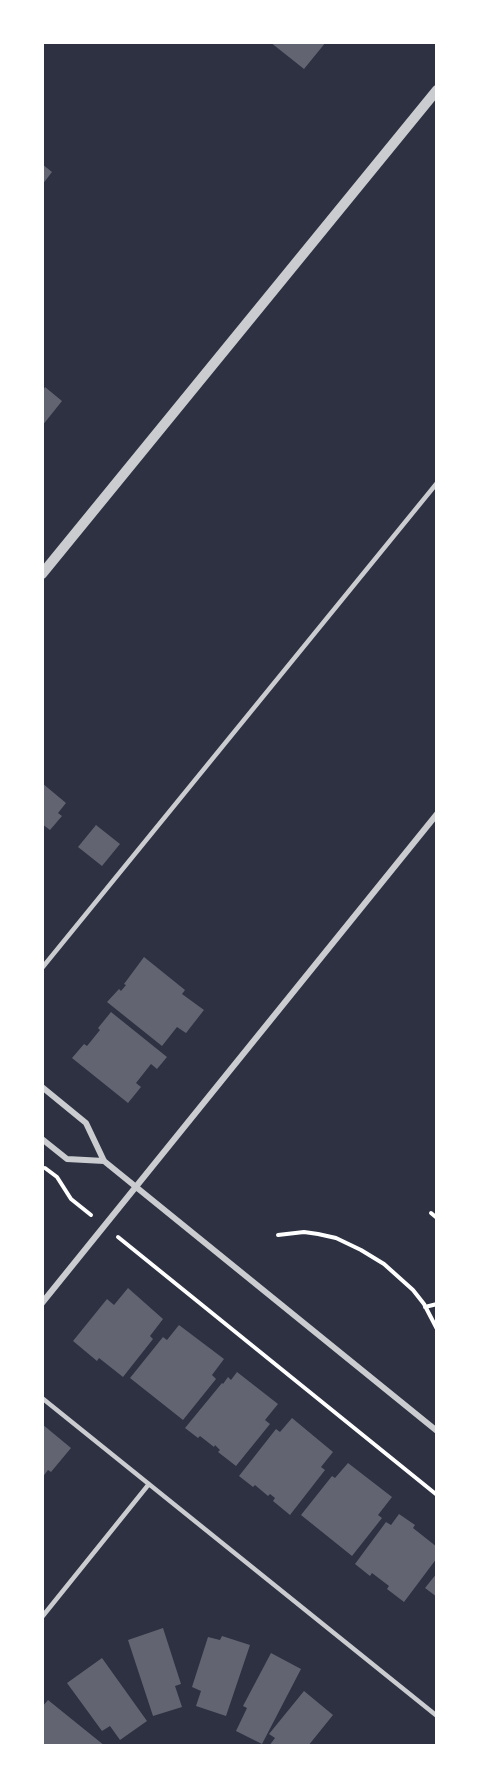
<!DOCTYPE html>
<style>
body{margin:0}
#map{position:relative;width:479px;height:1788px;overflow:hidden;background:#2d3142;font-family:"Titillium Web",sans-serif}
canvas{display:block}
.frame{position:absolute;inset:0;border:44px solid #fff;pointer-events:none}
</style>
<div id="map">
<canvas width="479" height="1788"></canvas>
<div class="frame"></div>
</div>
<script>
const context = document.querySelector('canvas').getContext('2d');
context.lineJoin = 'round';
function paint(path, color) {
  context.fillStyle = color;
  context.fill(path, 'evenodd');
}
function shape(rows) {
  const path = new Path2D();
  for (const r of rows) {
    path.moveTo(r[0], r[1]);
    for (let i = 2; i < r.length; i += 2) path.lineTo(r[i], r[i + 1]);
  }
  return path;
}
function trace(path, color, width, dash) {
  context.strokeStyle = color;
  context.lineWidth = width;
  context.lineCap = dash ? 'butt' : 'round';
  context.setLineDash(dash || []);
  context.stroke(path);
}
const building = shape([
 [270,42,326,42,304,69],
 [42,164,52,172,42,185],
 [45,387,62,401,42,426,42,388,44,389],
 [42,783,66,803,58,813,62,816,50,830,42,824],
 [96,825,120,844,102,866,78,847],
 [144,957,185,990,182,994,204,1010,186,1033,177,1027,162,1046,107,1002,119,989,121,991,126,985,124,984],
 [111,1012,167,1057,157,1069,151,1064,136,1083,141,1087,128,1103,72,1058,84,1044,87,1046,100,1030,98,1028],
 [128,1288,163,1319,150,1336,153,1339,123,1377,99,1358,97,1361,73,1341,107,1299,114,1305],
 [179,1325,224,1359,212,1375,216,1379,183,1420,130,1378,163,1337,167,1340],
 [237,1372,278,1404,265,1420,270,1424,236,1466,218,1452,220,1450,215,1445,214,1447,200,1436,198,1438,185,1428,222,1383,223,1384,228,1377,231,1380],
 [292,1418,333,1452,321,1467,325,1470,290,1515,273,1501,275,1498,270,1494,268,1496,255,1485,253,1487,239,1476,276,1429,280,1432],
 [42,1424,71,1448,51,1472,48,1470,42,1478],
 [348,1463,392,1497,378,1515,382,1518,352,1556,301,1515,332,1476,335,1478],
 [399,1514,415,1525,413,1528,437,1547,437,1558,404,1602,387,1589,389,1586,372,1573,370,1576,355,1564,386,1522,391,1525],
 [437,1573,437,1597,425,1588],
 [163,1628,181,1684,175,1686,182,1707,153,1716,128,1640],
 [222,1636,250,1645,226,1716,196,1706,201,1691,192,1687,208,1637,220,1640],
 [271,1653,301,1669,262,1744,236,1731,247,1708,243,1706],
 [102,1658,147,1721,120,1740,110,1726,102,1731,67,1683],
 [304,1691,333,1715,308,1746,269,1746,275,1738,269,1734],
 [48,1700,105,1746,47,1746,42,1742,42,1707]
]);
const path = shape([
 [45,1168,57,1177,71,1199,91,1215],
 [431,1213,437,1218],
 [278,1235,304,1232,318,1234,336,1238,361,1250,384,1264,413,1290,424,1304,437,1329],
 [118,1237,437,1495],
 [425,1307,437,1304]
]);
const service = shape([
 [42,968,437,483],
 [42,1398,437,1716],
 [42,1617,149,1484]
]);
const minor = shape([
 [42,1087,86,1123,104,1161,437,1431],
 [42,1139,67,1159,104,1161],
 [42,1303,437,814]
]);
const tertiary = shape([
 [42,574,437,90]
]);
paint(building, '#626471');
trace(path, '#fff', 4);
trace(service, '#caccd0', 4.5);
trace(minor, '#caccd0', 6);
trace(tertiary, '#caccd0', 10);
</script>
